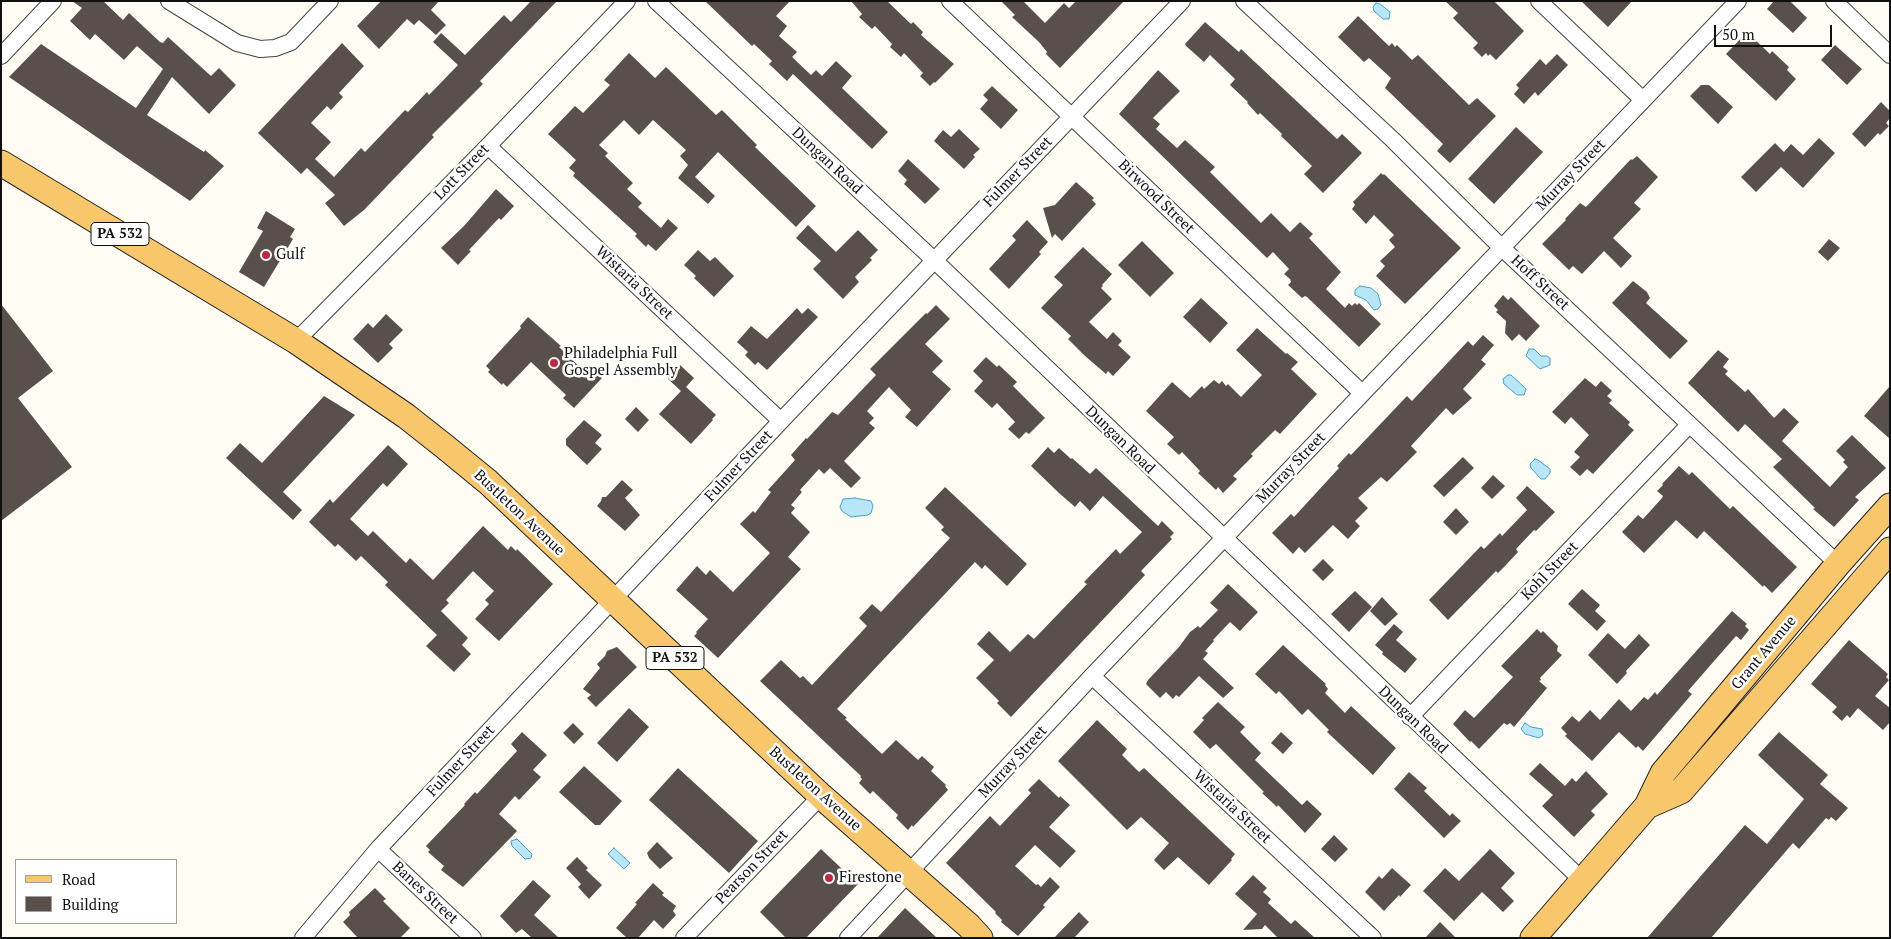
<!DOCTYPE html>
<style>
body{margin:0}
#map{position:relative;width:1891px;height:939px;overflow:hidden;background:#fffcf4;font-family:"PT Serif",serif}
canvas{display:block}
.frame{position:absolute;inset:0;border:2px solid #101010;pointer-events:none}
.legend{position:absolute;left:15px;top:859px;width:162px;height:65px;box-sizing:border-box;background:#fff;border:1px solid #9f9f9f;margin:0;padding:6px 9px;list-style:none;font-size:15px;color:#101010}
.legend li{display:flex;align-items:center;gap:10px;height:25px}
.legend b{width:25px;border:1px solid #9f9f9f}
.scale{position:absolute;left:1714px;top:25px;width:118px;height:22px;box-sizing:border-box;border:2px solid #101010;border-top:0;padding-left:6px;font-size:15px;line-height:18px;white-space:nowrap;color:#101010;-webkit-text-stroke:4px #fff;paint-order:stroke}
</style>
<div id="map">
<canvas width="1891" height="939"></canvas>
<div class="frame"></div>
<ul class="legend">
<li><b style="height:6px;background:#f8c76b"></b>Road</li>
<li><b style="height:14px;background:#59504c"></b>Building</li>
</ul>
<div class="scale">50 m</div>
</div>
<script>
const context = document.querySelector('canvas').getContext('2d');
context.lineJoin = 'round';
function paint(path, color) {
  context.fillStyle = color;
  context.fill(path, 'evenodd');
}
function shape(rows) {
  const path = new Path2D();
  for (const r of rows) {
    path.moveTo(r[0], r[1]);
    for (let i = 2; i < r.length; i += 2) path.lineTo(r[i], r[i + 1]);
  }
  return path;
}
function trace(path, color, width, dash) {
  context.strokeStyle = color;
  context.lineWidth = width;
  context.lineCap = dash ? 'butt' : 'round';
  context.setLineDash(dash || []);
  context.stroke(path);
}
function drawText(font, color, halo, rows, align = 'center') {
  context.font = font + ' "PT Serif",serif';
  context.lineWidth = 5;
  context.setLineDash([]);
  context.textBaseline = 'middle';
  context.strokeStyle = halo;
  context.fillStyle = color;
  for (const [text, x, y, turn = 0] of rows) {
    context.save();
    context.translate(x, y);
    context.rotate((+turn || 0) * Math.PI / 180);
    context.textAlign = isNaN(turn) ? turn : align;
    if (halo) context.strokeText(text, 0, 0);
    context.fillText(text, 0, 0);
    context.restore();
  }
}
const water = shape([
 [1376,3,1380,4,1390,12,1389,19,1383,19,1374,11,1373,7,1376,3],
 [1360,286,1371,288,1378,294,1381,305,1378,309,1374,310,1366,300,1355,295,1355,290,1360,286],
 [1529,349,1534,349,1541,356,1547,356,1550,358,1550,365,1540,369,1526,356,1529,349],
 [1508,375,1511,375,1524,387,1526,389,1524,395,1517,395,1504,384,1503,379,1508,375],
 [1535,459,1538,460,1550,469,1550,473,1545,479,1541,479,1531,468,1530,464,1535,459],
 [855,498,871,501,873,506,871,513,868,515,851,517,842,511,840,507,843,499,855,498],
 [1525,723,1531,727,1542,729,1543,735,1539,738,1525,734,1521,729,1525,723],
 [517,839,532,854,531,858,525,859,512,846,511,841,517,839],
 [614,848,630,863,624,869,608,854,614,848]
]);
const building = shape([
 [72,1,103,1,123,20,129,13,160,42,163,43,168,37,211,76,219,68,236,85,209,114,172,77,147,115,204,152,205,150,224,166,190,201,9,77,41,44,136,108,163,69,137,46,124,60,95,34,90,40,70,21,82,8],
 [381,1,439,1,431,10,446,25,436,35,419,20,414,25,407,19,379,49,357,26],
 [531,1,557,1,480,81,483,84,432,135,434,137,364,210,344,226,325,203,335,195,307,168,301,174,258,133,342,43,364,66,339,93,343,97,331,110,327,106,311,123,331,142,315,159,334,177,361,148,365,152,405,110,408,112,427,92,429,95,458,65,433,42,441,33,465,55,504,15,511,22],
 [705,1,790,1,776,16,787,26,779,36,797,52,792,57,811,75,816,70,822,76,836,61,852,76,842,88,888,132,872,149,793,74,787,81,769,64,772,61,754,44,752,46],
 [851,1,887,1,911,24,913,22,923,32,921,35,954,64,935,83,934,82,930,86,920,76,923,73,904,53,901,57,890,47,892,44,875,26,872,29,859,17,862,14],
 [1001,1,1023,1,1045,23,1064,3,1069,8,1076,1,1124,1,1060,68,1046,54,1047,52,1039,42,1012,17,1015,15],
 [1445,1,1494,1,1524,31,1496,60,1490,54,1488,56,1486,53,1482,57,1473,48,1478,43,1453,18,1458,13],
 [1581,1,1632,1,1608,27],
 [1774,1,1790,1,1807,18,1793,33,1767,9],
 [1358,16,1389,46,1392,43,1395,47,1397,45,1412,60,1418,55,1469,105,1477,98,1496,116,1450,163,1437,151,1443,144,1385,88,1391,78,1369,58,1364,62,1338,37],
 [1205,22,1239,52,1241,49,1337,139,1342,134,1362,153,1323,193,1304,174,1312,166,1281,136,1282,134,1260,113,1258,115,1247,103,1248,102,1230,85,1235,79,1210,55,1204,62,1186,46,1185,44],
 [1747,32,1770,54,1772,51,1789,67,1787,70,1796,79,1776,101,1726,54],
 [1835,45,1862,69,1847,85,1821,60],
 [629,53,655,78,666,67,716,115,722,110,757,145,755,147,816,206,796,227,718,152,695,177,715,196,708,204,678,178,688,165,680,156,686,150,653,120,639,135,624,120,599,145,608,153,605,156,633,183,627,189,642,203,638,207,661,228,668,219,678,228,656,251,648,244,646,247,635,236,637,234,573,176,575,173,569,168,576,160,548,134,575,106,583,113,610,85,604,80],
 [1557,54,1568,65,1538,96,1535,92,1524,104,1514,94,1519,88,1516,85,1540,59,1546,65],
 [1158,70,1180,91,1153,118,1160,124,1156,129,1177,148,1185,140,1215,167,1210,172,1261,223,1271,213,1290,232,1300,222,1313,234,1309,238,1341,272,1326,289,1345,308,1349,303,1352,306,1355,303,1357,305,1359,303,1381,324,1359,347,1307,297,1305,296,1302,298,1288,285,1291,282,1290,279,1284,274,1289,269,1273,252,1267,258,1119,114],
 [1701,85,1709,85,1733,107,1718,124,1690,96],
 [992,86,1018,110,1001,129,980,109,988,100,983,95],
 [1881,102,1890,111,1890,118,1886,123,1889,126,1880,135,1878,133,1865,147,1852,134],
 [1516,127,1543,152,1494,204,1468,179],
 [959,129,980,149,973,155,975,157,964,169,934,141,943,130,951,137],
 [1819,138,1835,153,1803,188,1781,167,1756,192,1741,177,1775,143,1784,152,1791,144,1803,155],
 [1637,156,1658,177,1634,203,1641,209,1613,238,1632,256,1621,268,1604,251,1582,274,1573,266,1569,270,1542,244,1566,220,1565,219,1580,203,1586,207,1631,159,1632,160],
 [908,159,940,189,925,204,904,184,907,180,898,171],
 [1381,173,1383,175,1384,174,1461,248,1405,304,1376,276,1385,266,1380,261,1395,247,1389,240,1394,235,1374,215,1366,224,1352,209,1355,205,1353,202],
 [1076,182,1094,198,1092,200,1096,204,1062,241,1055,234,1052,238,1043,208,1055,205],
 [496,189,514,206,501,220,499,218,469,250,471,251,458,265,441,248,464,226],
 [266,211,295,229,290,237,293,239,264,287,239,272,263,231,257,228],
 [1027,220,1048,242,1039,252,1041,254,1009,289,989,269,1016,240,1012,236],
 [808,225,836,252,858,230,878,250,870,258,872,260,855,277,859,282,843,299,813,269,821,261,796,238],
 [1829,239,1840,248,1828,261,1818,252],
 [1142,241,1174,273,1150,297,1118,265],
 [1083,247,1112,274,1102,285,1103,286,1101,288,1112,299,1089,322,1107,339,1113,332,1122,341,1118,345,1131,357,1113,376,1108,371,1106,374,1085,356,1068,339,1071,336,1041,308,1063,285,1054,277],
 [698,250,710,261,715,257,734,276,714,297,694,278,696,276,684,265],
 [1633,281,1647,292,1650,298,1646,303,1688,341,1670,359,1612,303],
 [1503,295,1508,300,1511,297,1540,326,1526,341,1519,334,1512,341,1505,333,1506,321,1496,312,1498,310,1494,306],
 [1201,298,1228,323,1210,343,1183,317],
 [1,304,53,371,18,398,72,467,1,521],
 [936,305,950,319,925,344,943,361,932,372,951,389,917,427,905,417,911,410,889,387,867,411,874,418,869,423,875,428,844,461,861,478,851,488,830,468,824,474,819,469,800,490,802,492,791,505,795,508,791,513,810,532,788,557,801,569,718,658,694,636,697,633,696,632,708,619,676,590,697,566,706,575,710,570,733,592,770,553,740,524,753,511,755,513,771,492,768,490,795,460,791,455,806,438,807,439,832,412,838,415,876,375,870,369,926,313,927,314],
 [797,308,802,314,808,308,818,317,767,370,758,362,755,365,745,355,748,352,737,342,751,326,767,339],
 [386,314,403,330,389,344,393,348,378,363,353,339,368,323,373,328],
 [528,317,561,346,559,347,586,373,591,367,602,378,574,408,563,398,566,395,531,362,507,387,503,383,502,385,488,372,490,370,486,366,521,328,520,326],
 [1257,328,1286,354,1287,353,1298,362,1291,369,1317,394,1280,434,1275,430,1251,454,1253,456,1233,476,1237,479,1223,493,1218,487,1216,490,1198,473,1200,471,1182,452,1179,455,1167,444,1174,437,1146,411,1172,382,1190,398,1202,386,1204,389,1214,380,1219,384,1222,381,1226,386,1228,384,1241,397,1262,375,1236,350],
 [1483,335,1494,345,1481,360,1486,364,1463,389,1472,398,1453,415,1446,408,1411,446,1417,452,1387,482,1381,477,1358,498,1368,508,1355,521,1360,526,1348,539,1333,525,1305,553,1299,547,1293,554,1272,533,1291,514,1294,517,1339,468,1337,466,1349,453,1351,455,1407,396,1412,401,1468,341,1473,346],
 [1718,350,1729,359,1723,367,1728,371,1725,374,1745,392,1748,389,1774,418,1784,408,1799,422,1782,441,1830,487,1848,467,1843,462,1845,460,1836,451,1852,435,1886,468,1855,497,1859,500,1834,527,1813,509,1815,508,1773,467,1782,459,1745,424,1738,432,1688,383],
 [986,357,997,367,999,365,1017,382,1013,386,1045,418,1029,434,1026,432,1019,439,1008,429,1015,422,997,403,992,408,974,391,983,381,973,371],
 [680,365,694,378,686,387,716,415,712,419,713,420,691,444,659,414,681,391,668,379],
 [1585,378,1596,387,1601,381,1612,391,1607,396,1612,400,1609,403,1630,422,1628,425,1634,430,1593,474,1587,469,1580,476,1570,467,1580,457,1574,452,1589,435,1571,417,1565,424,1552,412],
 [1890,386,1890,439,1864,416],
 [324,396,355,415,283,492,302,510,293,520,226,458,240,443,262,463],
 [636,407,649,420,638,432,625,419],
 [584,420,602,435,595,443,602,449,587,465,566,445,566,439],
 [388,445,408,464,387,487,383,483,350,519,368,536,373,531,406,563,410,558,433,580,483,526,508,550,511,546,516,551,517,549,553,584,499,641,475,619,489,604,485,600,494,591,473,571,446,600,449,603,441,611,468,638,462,645,471,654,454,672,426,646,437,635,385,585,388,582,361,556,356,561,338,544,335,547,309,522,330,499,333,503],
 [1048,447,1054,453,1059,448,1071,459,1072,458,1090,474,1096,468,1156,524,1158,526,1162,521,1174,533,1170,537,1172,539,1141,571,1145,575,1011,717,997,703,999,701,976,678,994,660,977,644,989,631,1010,652,1028,634,1034,639,1087,584,1084,582,1116,549,1120,554,1142,532,1103,496,1090,511,1080,501,1075,507,1059,493,1031,466],
 [1463,457,1474,468,1444,497,1433,486],
 [1679,466,1689,475,1692,472,1730,509,1733,506,1797,567,1772,593,1764,585,1763,587,1704,531,1697,539,1676,520,1644,553,1622,532,1638,515,1643,519,1662,498,1663,496,1657,491,1663,485,1662,484],
 [1493,475,1505,486,1492,499,1481,488],
 [622,480,633,490,625,498,640,515,625,531,597,506,601,501,602,497,606,497],
 [1527,486,1555,512,1536,531,1534,530,1516,549,1518,552,1505,566,1498,573,1496,571,1448,620,1429,600,1481,546,1484,549,1500,533,1502,536,1527,510,1516,498],
 [945,487,1027,564,1007,586,985,565,982,569,975,562,837,709,847,718,845,719,882,754,896,740,918,760,922,756,934,767,931,771,946,785,945,786,948,790,913,827,912,825,908,830,896,818,898,815,873,791,870,794,859,783,862,779,860,777,861,776,760,681,781,660,800,678,803,676,812,685,867,626,859,618,872,604,881,612,950,538,941,530,944,527,925,508],
 [1456,508,1469,522,1456,535,1443,522],
 [1323,559,1334,570,1323,581,1312,570],
 [1228,584,1258,612,1240,631,1230,622,1213,640,1214,641,1205,651,1208,653,1203,659,1234,688,1223,698,1199,676,1179,697,1176,695,1173,699,1166,692,1160,698,1146,684,1148,680,1179,647,1190,632,1198,626,1200,628,1218,610,1210,603],
 [1582,589,1600,605,1595,611,1606,621,1597,631,1568,604],
 [1355,591,1372,607,1349,632,1331,614],
 [1382,597,1398,614,1385,626,1370,611],
 [1732,611,1747,624,1745,626,1749,630,1741,640,1736,636,1708,668,1688,691,1692,694,1643,751,1638,746,1636,748,1619,732,1592,761,1565,736,1567,734,1561,728,1572,716,1579,722,1590,710,1600,720,1619,699,1631,711,1644,697,1648,700,1655,692,1657,695],
 [1394,624,1403,632,1396,640,1417,659,1405,673,1382,654,1383,652,1375,645],
 [1537,629,1541,633,1543,631,1558,646,1557,651,1562,655,1540,678,1541,680,1539,681,1547,688,1514,727,1510,723,1507,725,1504,723,1479,749,1471,741,1470,742,1453,724,1465,710,1474,718,1513,677,1501,666],
 [1608,633,1625,649,1639,634,1650,645,1626,671,1627,673,1617,684,1588,655],
 [1849,640,1888,674,1886,677,1889,680,1875,696,1890,708,1890,722,1883,730,1858,708,1850,718,1847,715,1842,721,1832,712,1837,707,1811,684],
 [1283,645,1326,684,1325,685,1328,689,1325,693,1345,713,1351,706,1396,748,1373,775,1327,732,1329,730,1308,709,1302,715,1279,691,1276,694,1255,674],
 [617,647,637,667,596,707,587,698,591,695,583,689,600,668,597,664,605,656,607,651],
 [1218,702,1245,727,1240,732,1261,753,1255,760,1302,805,1307,800,1322,814,1305,833,1278,805,1277,807,1262,793,1264,792,1216,744,1210,749,1193,732,1204,720,1202,718],
 [629,708,649,727,617,762,597,743],
 [1097,720,1127,749,1122,755,1139,772,1144,768,1235,854,1231,859,1232,860,1209,885,1178,857,1164,870,1154,860,1169,843,1141,817,1127,830,1058,761],
 [573,723,584,734,574,744,563,733],
 [522,732,547,755,533,770,541,777,519,800,515,796,499,814,517,831,463,887,441,870,444,866,428,852,430,850,426,846,465,805,464,804,475,792,477,794,517,751,511,744],
 [1281,732,1293,743,1283,754,1271,743],
 [1779,732,1828,775,1820,784,1848,808,1836,821,1831,817,1829,820,1826,818,1799,849,1793,843,1711,938,1647,938,1745,825,1767,844,1804,799,1758,755],
 [1540,763,1565,786,1572,778,1576,782,1586,771,1608,794,1591,811,1595,815,1574,837,1542,806,1553,795,1529,774],
 [584,766,622,801,600,825,595,825,559,792],
 [678,768,758,841,729,873,649,800],
 [1409,772,1427,788,1424,791,1450,816,1452,813,1461,821,1444,838,1394,789],
 [1039,779,1059,798,1060,796,1070,805,1049,827,1076,851,1060,868,1035,845,1015,866,1036,885,1038,884,1041,887,1050,877,1060,887,1043,905,1045,907,1018,936,1001,922,1002,920,995,913,996,912,946,863,990,816,1000,826,1031,793,1028,790],
 [1334,835,1348,849,1335,862,1321,849],
 [657,842,673,858,660,869,649,858,647,853],
 [821,849,858,884,806,938,786,938,760,912],
 [1490,849,1515,873,1501,888,1514,901,1503,912,1482,892,1454,921,1423,891,1445,868,1459,881],
 [577,857,588,868,586,870,602,885,589,899,578,887,581,884,566,868],
 [1392,868,1411,885,1400,897,1399,895,1384,911,1365,892,1379,876,1382,879],
 [1253,875,1267,888,1263,892,1271,899,1268,903,1291,924,1295,920,1315,938,1278,938,1265,925,1262,929,1243,930,1257,914,1235,894],
 [533,880,551,896,534,915,559,938,532,938,522,929,516,933,500,916],
 [653,883,664,893,662,895,676,906,673,911,676,915,663,929,654,920,638,938,627,938,616,928,637,904,635,903],
 [375,888,386,899,383,901,410,928,400,938,358,938,343,922,350,915,349,912],
 [905,908,937,938,877,938],
 [1079,912,1089,922,1074,938,1054,938],
 [1440,922,1456,938,1425,938]
]);
const street = shape([
 [169,1,237,43,260,49,275,48,291,42,330,1],
 [656,1,934,260,1583,881],
 [950,1,1362,393],
 [1244,1,1393,140,1501,247,1838,564],
 [1539,1,1643,100],
 [1834,1,1890,55],
 [1,56,53,1],
 [488,146,781,421],
 [296,341,488,146,627,1],
 [1092,676,1373,938],
 [1410,717,1689,425],
 [378,849,473,938],
 [303,938,378,849,781,421,1182,1],
 [684,938,821,796],
 [848,938,1092,676,1738,1]
]);
const primary = shape([
 [1,163,296,341,406,416,444,446,488,482,821,796,969,926,980,938],
 [1647,806,1681,791,1890,550],
 [1533,938,1647,806,1663,773,1838,564,1890,506]
]);
const markers = [
 [266,255,5,"#c1273f"],
 [554,363,5,"#c1273f"],
 [829,878,5,"#c1273f"]
];
const shields = [
 [120,234,58],
 [675,658,58]
];
const shieldNames = [
 ["PA 532",120,234],
 ["PA 532",675,658]
];
const streetNames = [
 ["Dungan Road",827,161,43],
 ["Lott Street",462,172,-46],
 ["Fulmer Street",1018,172,-46],
 ["Murray Street",1571,175,-46],
 ["Birwood Street",1156,197,44],
 ["Wistaria Street",634,283,43],
 ["Hoff Street",1540,283,43],
 ["Dungan Road",1120,440,44],
 ["Fulmer Street",739,466,-47],
 ["Murray Street",1291,468,-46],
 ["Bustleton Avenue",519,513,43],
 ["Kohl Street",1550,571,-46],
 ["Grant Avenue",1764,653,-50],
 ["Dungan Road",1413,720,44],
 ["Fulmer Street",461,761,-47],
 ["Murray Street",1013,762,-47],
 ["Bustleton Avenue",815,789,42],
 ["Wistaria Street",1232,807,43],
 ["Pearson Street",752,867,-46],
 ["Banes Street",425,893,43]
];
const poiNames = [
 ["Gulf",276,255],
 ["Philadelphia Full",564,354],
 ["Gospel Assembly",564,371],
 ["Firestone",839,878]
];
paint(water, '#b8e6f6');
trace(water, '#3fa4cd', 1);
paint(building, '#59504c');
trace(street, '#434343', 18);
trace(primary, '#212121', 27);
trace(street, '#fff', 16);
trace(primary, '#f8c76b', 25);
for (const [x, y, r, color] of markers) {
  const dot = new Path2D();
  dot.arc(x, y, r, 0, 2 * Math.PI);
  context.fillStyle = color;
  context.fill(dot);
  trace(dot, '#fff', 2);
}
for (const [x, y, w] of shields) {
  const box = new Path2D();
  box.roundRect(x - w / 2, y - 11.5, w, 23, 4);
  context.fillStyle = '#fff';
  context.fill(box);
  trace(box, '#101010', 1);
}
drawText('bold 14px', '#101010', null, shieldNames);
drawText('15px', '#101010', '#fff', streetNames);
drawText('15px', '#101010', '#fff', poiNames, 'left');
</script>
